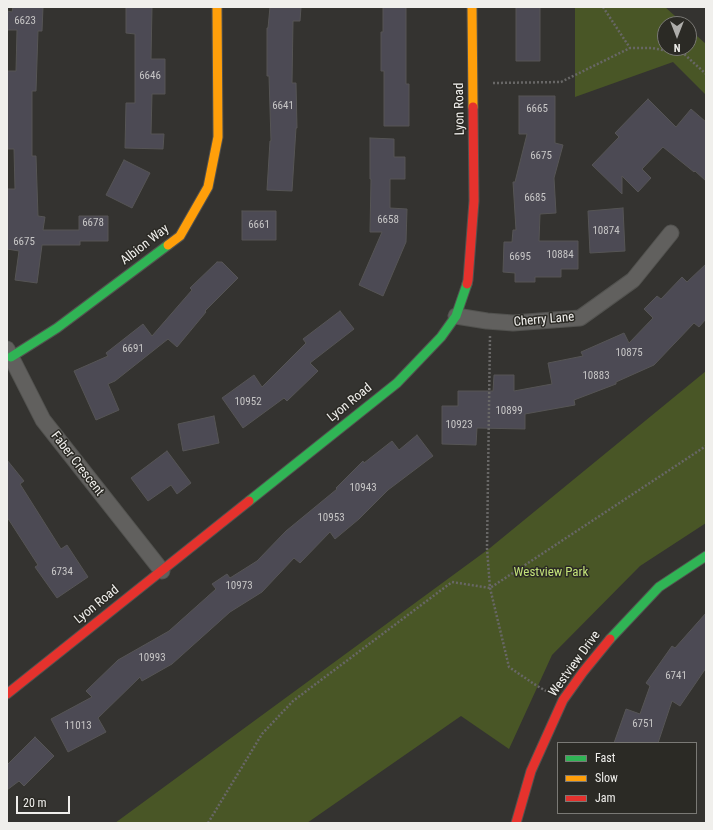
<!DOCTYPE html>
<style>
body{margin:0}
#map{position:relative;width:713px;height:830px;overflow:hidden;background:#343330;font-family:"Roboto Condensed",sans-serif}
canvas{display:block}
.frame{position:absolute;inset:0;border:8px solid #f0efec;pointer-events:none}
.legend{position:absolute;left:557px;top:742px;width:140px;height:72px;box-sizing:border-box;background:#2b2a25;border:1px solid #7a7975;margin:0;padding:5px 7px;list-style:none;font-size:12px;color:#f0efec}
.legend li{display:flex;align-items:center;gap:8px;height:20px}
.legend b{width:20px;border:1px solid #7a7975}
.north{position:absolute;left:657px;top:16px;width:40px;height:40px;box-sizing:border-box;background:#2b2a25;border:1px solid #7a7975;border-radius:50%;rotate:180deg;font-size:11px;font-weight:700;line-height:16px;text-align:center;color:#f0efec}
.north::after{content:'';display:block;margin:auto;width:14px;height:18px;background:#aeadaa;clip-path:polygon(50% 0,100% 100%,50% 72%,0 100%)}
.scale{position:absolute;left:16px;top:796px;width:54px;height:18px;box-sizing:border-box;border:2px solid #f0efec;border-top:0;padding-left:5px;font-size:12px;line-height:14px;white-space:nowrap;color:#f0efec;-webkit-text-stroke:3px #2b2a25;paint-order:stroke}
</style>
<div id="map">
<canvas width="713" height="830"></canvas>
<div class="frame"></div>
<ul class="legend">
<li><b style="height:5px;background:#30b455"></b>Fast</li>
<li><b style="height:5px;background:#ff9f0a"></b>Slow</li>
<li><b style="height:5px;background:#e5322d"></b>Jam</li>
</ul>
<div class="north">N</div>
<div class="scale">20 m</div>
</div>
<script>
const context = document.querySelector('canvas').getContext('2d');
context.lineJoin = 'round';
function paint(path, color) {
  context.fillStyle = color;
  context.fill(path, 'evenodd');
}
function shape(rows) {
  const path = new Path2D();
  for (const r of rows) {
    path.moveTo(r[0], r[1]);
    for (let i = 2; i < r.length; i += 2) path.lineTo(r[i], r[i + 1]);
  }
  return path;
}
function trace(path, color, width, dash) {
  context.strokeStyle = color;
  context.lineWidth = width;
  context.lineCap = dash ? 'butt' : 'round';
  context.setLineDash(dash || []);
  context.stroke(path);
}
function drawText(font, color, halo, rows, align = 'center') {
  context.font = font + ' "Roboto Condensed",sans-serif';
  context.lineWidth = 3;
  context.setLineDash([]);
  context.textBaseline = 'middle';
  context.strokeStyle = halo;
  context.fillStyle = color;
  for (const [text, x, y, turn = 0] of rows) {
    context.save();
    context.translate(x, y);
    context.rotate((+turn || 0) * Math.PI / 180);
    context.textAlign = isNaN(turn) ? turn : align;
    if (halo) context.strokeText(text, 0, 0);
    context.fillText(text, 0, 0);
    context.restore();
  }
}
const green = shape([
 [575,7,665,7,684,24,665,24,665,48,689,48,689,29,706,44,706,95,673,62,575,97],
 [706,371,706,523,640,566,552,655,509,749,461,716,307,823,115,823,490,548]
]);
const building = shape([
 [13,7,43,7,42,31,38,31,36,91,32,91,32,156,36,156,38,216,45,217,43,230,79,230,79,216,108,216,108,241,80,241,80,245,42,245,37,283,15,280,19,251,7,249,7,189,15,189,14,149,8,149,7,123,7,71,16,71,17,30,7,30,7,11,12,12,13,7],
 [126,7,152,7,151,59,165,59,165,94,152,94,151,134,164,134,163,149,125,148,126,103,135,103,135,34,126,33,126,7],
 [270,7,301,7,300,21,293,21,292,83,296,83,297,128,296,128,292,191,267,190,270,141,271,141,269,76,267,76,267,28,268,28,270,7],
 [383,7,406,7,406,84,409,84,409,126,384,126,384,71,381,71,381,32,383,32,383,7],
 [516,7,540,7,540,61,516,61,516,7],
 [519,96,555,96,555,143,563,145,554,178,556,213,540,214,539,241,578,241,578,269,561,269,561,277,535,277,535,282,515,282,515,273,503,272,504,242,512,242,513,230,516,230,513,182,515,182,527,134,519,134,519,96],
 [648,99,676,127,691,109,706,122,706,181,695,171,694,172,663,147,642,169,651,178,638,192,622,176,622,194,592,165,619,137,615,133,648,99],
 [370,138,394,139,394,157,405,157,405,179,390,179,390,208,407,209,406,242,383,296,359,285,382,232,370,232,371,179,370,179,370,138],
 [124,160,150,173,132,208,106,195,124,160],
 [623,208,625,251,590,253,588,211,623,208],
 [242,211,276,211,276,240,242,240,242,211],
 [217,262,222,262,238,278,205,311,206,312,177,347,168,339,115,381,108,384,119,410,96,420,74,371,108,356,106,353,143,324,152,336,192,290,190,288,217,262],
 [706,264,706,319,699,327,694,323,654,365,616,382,616,384,574,400,575,405,525,414,525,429,477,428,476,445,442,444,442,406,458,406,458,391,493,391,494,375,514,375,514,391,552,384,548,363,583,356,581,352,624,333,629,343,653,318,644,309,657,296,661,299,682,277,687,282,706,264],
 [340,311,354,329,310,363,318,371,287,401,284,398,243,428,222,398,254,375,262,387,306,343,303,339,340,311],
 [214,416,219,443,183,451,178,424,214,416],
 [417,435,433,456,388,490,359,519,335,539,330,532,300,563,294,558,262,592,230,612,172,664,142,681,140,677,98,718,106,732,68,752,51,719,92,697,86,691,118,660,169,631,216,589,212,584,227,574,230,578,257,561,286,531,337,489,336,488,363,461,364,463,392,441,399,450,417,435],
 [167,451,191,483,177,494,171,485,148,501,131,478,167,451],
 [7,460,24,481,20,484,61,549,67,545,88,577,57,598,35,567,38,565,7,517,7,460],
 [706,613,706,668,680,706,672,701,658,743,614,743,626,709,640,714,650,686,646,683,672,646,675,648,706,613],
 [35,737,54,756,24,786,19,781,7,790,7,765,35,737]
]);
const path = shape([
 [603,7,630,48],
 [493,83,561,82,630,48,652,48,684,54,706,74],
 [490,336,487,548,490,588,509,667,534,684,546,691],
 [208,823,262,734,293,701,452,582,490,588,706,446]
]);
const street = shape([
 [456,316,487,321,513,323,580,318,633,280,671,233],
 [7,349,43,420,162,571]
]);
const fast = shape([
 [11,357,57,328,168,245],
 [249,501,397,383,441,337,456,316,467,284],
 [610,639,659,587,706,556]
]);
const slow = shape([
 [472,7,473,107],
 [168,245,180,236,208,187,218,137,217,7]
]);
const jam = shape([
 [467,284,468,280,474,201,473,107],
 [7,694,249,501],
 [516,823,531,771,563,700,583,672,610,639]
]);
const numberNames = [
 ["6623",25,21],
 ["6646",150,76],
 ["6641",283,106],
 ["6665",537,109],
 ["6675",541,156],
 ["6685",535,198],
 ["6658",388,220],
 ["6678",93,223],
 ["6661",259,225],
 ["10874",606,231],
 ["6675",24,242],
 ["10884",560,255],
 ["6695",520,257],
 ["6691",133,349],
 ["10875",629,353],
 ["10883",596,376],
 ["10952",248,402],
 ["10899",509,411],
 ["10923",459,425],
 ["10943",363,488],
 ["10953",331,518],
 ["6734",62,572],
 ["10973",239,586],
 ["10993",152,658],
 ["6741",676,676],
 ["6751",643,724],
 ["11013",78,726]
];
const streetNames = [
 ["Lyon Road",460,109,-91],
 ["Albion Way",145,245,-38],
 ["Cherry Lane",544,320,-5],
 ["Lyon Road",350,403,-39],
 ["Faber Crescent",77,464,52],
 ["Lyon Road",97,605,-39],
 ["Westview Drive",575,664,-54]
];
const parkNames = [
 ["Westview Park",551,573]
];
paint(green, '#495626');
paint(building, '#4c4a54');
trace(building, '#565555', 1);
trace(street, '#52524f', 17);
trace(fast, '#52524f', 11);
trace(slow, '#52524f', 11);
trace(jam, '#52524f', 11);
trace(path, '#686766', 2.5, [2, 2]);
trace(street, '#61605e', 15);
trace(fast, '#30b455', 9);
trace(slow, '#ff9f0a', 9);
trace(jam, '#e5322d', 9);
drawText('11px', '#c7c6c6', null, numberNames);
drawText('13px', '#f0efec', '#2b2a25', streetNames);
drawText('13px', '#c2e179', '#2b2a25', parkNames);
</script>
